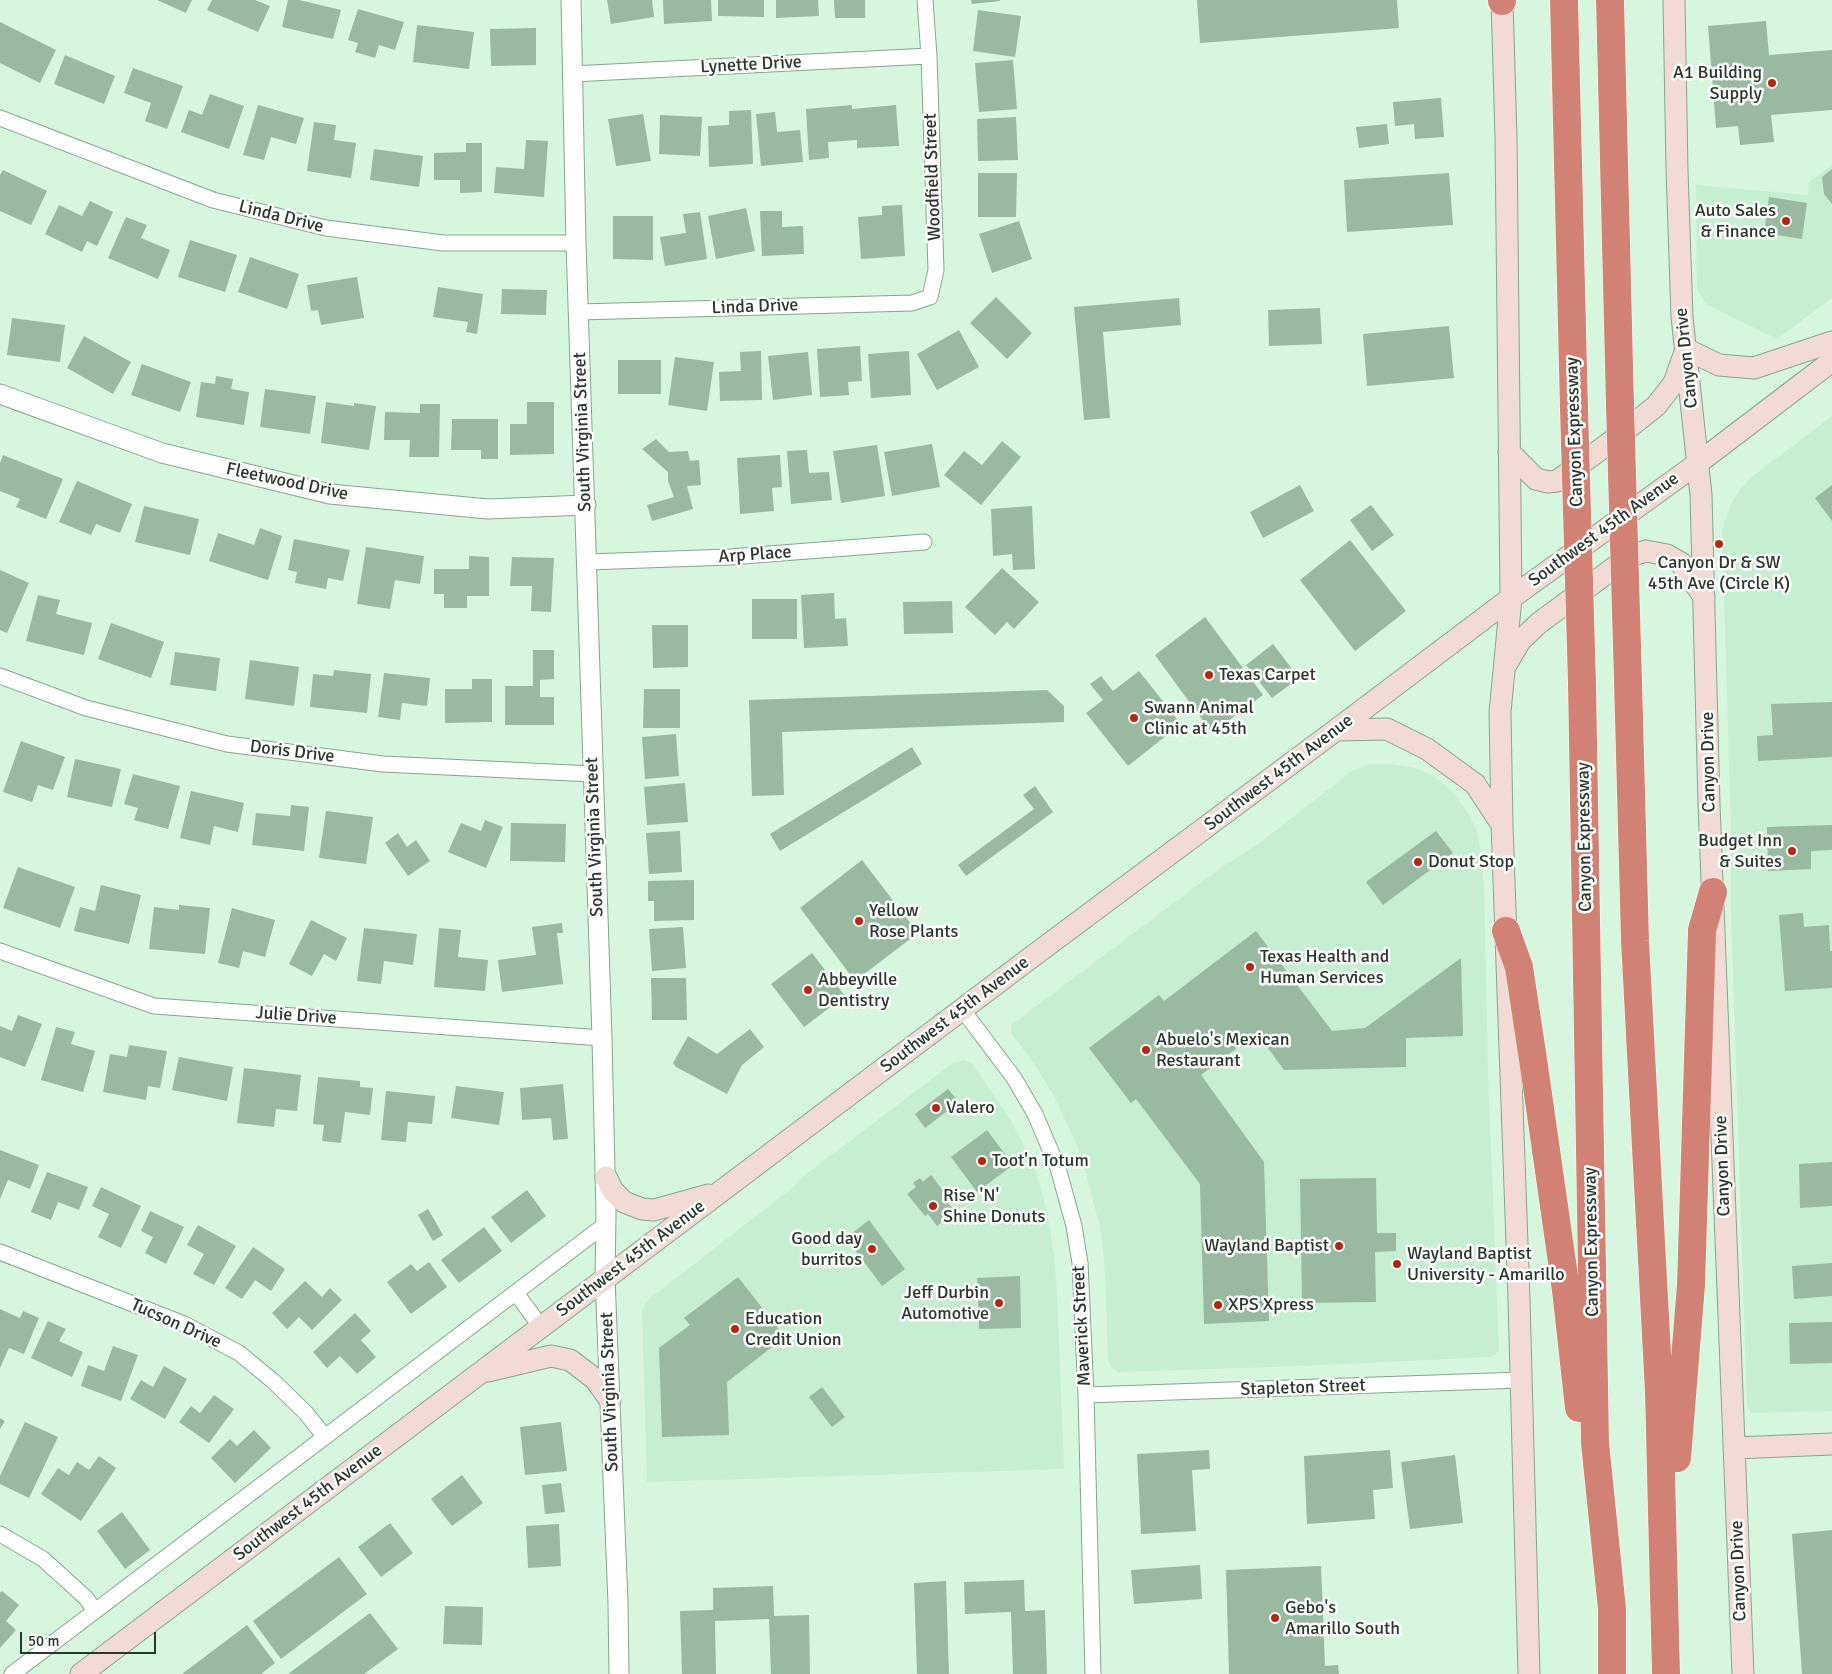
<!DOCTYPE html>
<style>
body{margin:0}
#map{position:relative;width:1832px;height:1674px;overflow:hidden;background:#d6f7de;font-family:Signika,sans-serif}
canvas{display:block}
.scale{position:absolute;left:20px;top:1632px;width:136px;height:22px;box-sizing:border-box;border:2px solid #2a372d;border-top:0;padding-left:6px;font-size:15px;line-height:18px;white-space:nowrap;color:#2a372d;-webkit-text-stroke:4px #fff;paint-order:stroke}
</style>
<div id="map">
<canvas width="1832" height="1674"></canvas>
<div class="scale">50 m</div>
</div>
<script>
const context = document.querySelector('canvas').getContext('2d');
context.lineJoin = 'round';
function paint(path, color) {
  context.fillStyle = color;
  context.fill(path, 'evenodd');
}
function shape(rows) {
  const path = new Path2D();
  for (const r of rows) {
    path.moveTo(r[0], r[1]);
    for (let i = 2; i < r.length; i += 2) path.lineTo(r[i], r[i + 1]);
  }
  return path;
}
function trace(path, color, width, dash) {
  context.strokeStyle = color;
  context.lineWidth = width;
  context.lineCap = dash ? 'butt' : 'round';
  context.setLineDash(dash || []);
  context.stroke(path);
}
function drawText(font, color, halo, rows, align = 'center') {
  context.font = font + ' Signika,sans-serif';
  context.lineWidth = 5;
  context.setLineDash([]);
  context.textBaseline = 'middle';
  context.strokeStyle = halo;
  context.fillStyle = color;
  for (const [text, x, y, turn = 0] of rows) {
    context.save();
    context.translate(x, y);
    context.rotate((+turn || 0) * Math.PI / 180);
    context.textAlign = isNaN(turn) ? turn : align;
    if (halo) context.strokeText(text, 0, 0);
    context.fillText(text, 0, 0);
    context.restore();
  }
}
const built = shape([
 [1832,165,1832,298,1777,339,1706,304,1697,289,1696,185,1808,195,1809,182],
 [1832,416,1832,1411,1751,1413,1747,1406,1731,910,1731,827,1722,531,1732,501,1749,479],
 [1370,764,1393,764,1416,768,1435,777,1452,791,1468,813,1478,833,1484,885,1488,1073,1499,1351,1492,1357,1300,1366,1118,1372,1111,1367,1108,1359,1105,1269,1101,1230,1080,1152,1055,1098,1035,1065,1012,1034,1011,1025,1223,866,1256,846,1352,771],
 [964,1060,973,1065,1010,1119,1031,1159,1037,1175,1046,1208,1054,1254,1057,1293,1064,1469,647,1482,642,1310,650,1298,795,1186,800,1179,851,1140,953,1063]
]);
const building = shape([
 [157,0,192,0,186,13],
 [212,0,255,0,270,6,258,32,207,10],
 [288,0,299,0,341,10,333,39,282,27],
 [607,0,652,0,654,17,611,24],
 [663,0,711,0,712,21,664,24],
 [718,0,764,0,764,17,718,16],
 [776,0,818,0,819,16,776,18],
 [834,0,865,0,865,18,835,18],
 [971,0,1000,0,1000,1,972,4],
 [1197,0,1397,0,1399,28,1200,43],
 [358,9,404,22,395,50,379,45,375,58,355,52,358,43,348,40],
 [978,10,1021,16,1015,57,973,51],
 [1766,21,1769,55,1832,50,1832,110,1771,115,1774,142,1740,145,1738,126,1716,128,1708,26],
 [0,22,56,50,40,83,0,63],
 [417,25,474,32,469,69,413,62],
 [536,28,536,65,491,66,490,29],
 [65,55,115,76,104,104,54,84],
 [1013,60,1017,109,979,112,975,63],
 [133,68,183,86,167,129,145,121,151,103,124,93],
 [210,94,244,106,229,149,181,132,189,110,202,115],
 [1441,98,1444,137,1415,139,1414,124,1395,126,1393,102],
 [258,105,304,118,296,144,271,137,264,160,243,155],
 [852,105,852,109,896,105,899,146,857,148,857,140,828,142,829,158,809,160,806,109],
 [751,110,753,164,709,167,708,126,729,125,729,111],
 [775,112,777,132,800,130,803,162,761,166,756,114],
 [643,114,651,161,616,166,608,119],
 [660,115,702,117,700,156,659,154],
 [1016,117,1018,160,978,161,977,119],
 [314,122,336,125,334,140,356,143,351,178,307,171],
 [1387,124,1389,144,1359,148,1356,127],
 [526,140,548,141,544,197,494,193,496,167,524,169],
 [466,143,482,143,482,192,460,193,460,180,434,180,434,153,466,152],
 [374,149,423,156,419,187,370,180],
 [1832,169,1832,204,1824,194,1822,177],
 [3,170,47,191,31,225,0,211,0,175],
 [978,173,1017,173,1016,217,978,217],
 [1449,173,1453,225,1347,232,1344,180],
 [1769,197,1807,203,1802,239,1764,233],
 [90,201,113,212,97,246,87,241,82,252,45,234,59,205,82,216],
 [902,205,905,256,861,259,858,217,882,215,882,206],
 [746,208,755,251,716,259,708,216],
 [760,211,782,211,782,227,803,226,804,254,762,256],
 [700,212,707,259,665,266,660,237,686,233,683,214],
 [613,216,653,216,653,260,613,259],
 [126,217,147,225,141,238,170,250,158,279,108,258],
 [1019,221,1032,259,992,273,979,234],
 [190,240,237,255,225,292,178,277],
 [250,257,299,274,287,309,238,292],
 [357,277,364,318,321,325,318,310,311,311,307,285],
 [438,287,483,294,477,334,466,332,468,322,433,317],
 [502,289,547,290,546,315,501,314],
 [996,297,1032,333,1007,359,970,323],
 [1179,298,1181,325,1103,332,1110,418,1084,420,1074,307],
 [1320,308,1322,344,1269,346,1268,310],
 [12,318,65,325,60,362,7,355],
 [1449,326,1454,378,1367,386,1363,334],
 [959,330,979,367,937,390,917,354],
 [84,336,131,362,113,394,67,368],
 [860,346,862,381,848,382,849,395,820,397,817,349],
 [761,351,762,400,720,401,719,372,741,371,740,352],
 [909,351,911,395,871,398,868,354],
 [808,352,812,395,773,400,768,356],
 [675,357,714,362,707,411,668,405],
 [618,360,661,360,661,394,618,394],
 [142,364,191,382,180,412,131,395],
 [216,376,233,379,231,389,249,392,244,425,196,417,201,382,215,384],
 [265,389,316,396,310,434,260,427],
 [326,402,354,406,354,403,376,406,369,450,321,443],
 [527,402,554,402,554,454,510,455,510,424,527,424],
 [420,404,440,404,439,457,409,457,410,440,384,440,385,412,420,413],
 [452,419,498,419,498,459,481,459,481,450,451,450],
 [656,439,669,452,688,451,690,461,699,460,701,485,687,486,693,509,652,521,647,505,674,497,668,481,668,472,642,449],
 [1002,441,1021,457,981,505,944,475,964,451,982,465],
 [932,444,940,487,892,496,884,452],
 [877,445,885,496,841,503,833,451],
 [807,450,809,473,829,472,832,500,791,504,787,451],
 [3,455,63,479,46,519,16,507,20,499,0,491,0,463],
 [780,455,782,487,772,488,774,511,740,514,737,458],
 [77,481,132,504,120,533,96,524,91,535,59,522],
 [1300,485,1314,511,1263,538,1250,512],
 [1832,485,1832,521,1815,498],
 [1371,505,1394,535,1372,551,1350,520],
 [144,506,199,519,190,555,135,542],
 [1032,506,1035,569,1013,570,1012,554,993,556,991,509],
 [260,528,282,536,268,580,209,561,218,533,254,545],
 [294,539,350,550,343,581,328,578,326,589,295,583,297,572,288,570],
 [1350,540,1406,611,1355,651,1300,580],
 [366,547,424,556,420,584,395,580,390,609,357,604],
 [469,556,489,557,489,596,467,596,467,608,444,608,444,594,434,594,434,569,469,569],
 [512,557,554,558,551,612,531,611,532,586,510,586],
 [1002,568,1039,602,1014,629,1007,622,995,635,965,607],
 [0,570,29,583,7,633,0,630],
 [834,593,835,619,846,618,848,646,804,648,801,595],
 [38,595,60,600,56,614,92,623,84,655,26,641],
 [752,599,797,599,797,639,752,639],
 [952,601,953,633,904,634,903,602],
 [1205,617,1263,695,1212,733,1155,655],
 [111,623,164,642,151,678,98,659],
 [652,625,688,625,688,667,653,668],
 [1273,644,1299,678,1272,698,1246,665],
 [533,650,554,650,554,679,540,680,540,697,554,697,554,725,505,725,505,686,533,686],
 [175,652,220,658,216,691,170,685],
 [250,660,299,667,294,706,245,699],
 [334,670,371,674,367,713,310,707,313,674,333,676],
 [1139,671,1181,724,1128,766,1086,713,1103,700,1090,684,1101,676,1113,691],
 [384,673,430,678,427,706,402,703,400,720,378,717],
 [472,679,492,679,492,722,445,723,445,689,472,689],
 [644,689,680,689,680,728,643,728],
 [1047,690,1064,706,1064,722,782,732,784,795,752,796,749,700],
 [1832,702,1832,757,1758,761,1757,736,1773,735,1771,704],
 [676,734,679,776,645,779,642,737],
 [21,741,65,757,53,790,38,785,32,802,3,792],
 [912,747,922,764,780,851,770,834],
 [75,759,121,769,112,807,67,797],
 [133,774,180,786,168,829,134,820,138,808,124,804],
 [685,783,688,822,647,825,644,787],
 [1035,786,1053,812,966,876,958,865,1034,809,1023,795],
 [191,791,244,803,238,832,214,826,210,845,180,838],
 [291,805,309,807,304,851,252,845,256,813,290,816],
 [326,811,373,817,366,864,319,858],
 [485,820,503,827,486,868,448,852,461,823,481,831],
 [511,823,566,824,565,862,510,861],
 [1832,825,1832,850,1811,851,1811,869,1768,871,1767,827],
 [680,831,682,872,649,874,646,833],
 [1436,831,1453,853,1383,905,1366,882],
 [398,833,407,847,416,840,430,861,408,876,385,843],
 [862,860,918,933,855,981,800,908],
 [18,867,75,887,60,928,3,908],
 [694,880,694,920,654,921,654,901,648,901,648,881],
 [101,885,141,895,129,944,74,931,80,907,95,911],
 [179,905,210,908,205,954,149,949,154,907,179,910],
 [232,908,275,920,265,957,243,951,239,968,218,963],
 [1803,913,1804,927,1829,925,1830,951,1832,951,1832,988,1785,991,1779,915],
 [311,920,347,938,336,961,324,954,312,976,289,964],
 [562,923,563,933,557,933,563,984,502,992,498,960,536,955,532,927],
 [683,927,686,968,652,971,649,929],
 [364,928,417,934,413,965,384,961,381,984,357,981],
 [439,928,461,930,458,957,488,960,485,991,434,987],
 [1256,931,1332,1031,1365,1028,1461,958,1463,1036,1406,1038,1406,1067,1284,1070,1257,1033,1201,1075,1264,1162,1269,1321,1204,1324,1200,1184,1136,1099,1131,1103,1089,1048,1159,995,1164,1001],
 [812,953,845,996,804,1027,771,984],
 [651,978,686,978,687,1020,652,1020],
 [18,1015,42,1024,25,1067,0,1057,0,1026,12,1031],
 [56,1027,75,1032,71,1044,95,1051,83,1092,41,1080],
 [750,1029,764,1047,742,1065,727,1094,676,1067,673,1063,688,1036,717,1054],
 [129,1045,167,1051,160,1088,148,1086,146,1100,103,1092,110,1054,127,1057],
 [179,1057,233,1067,227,1101,172,1090],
 [244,1068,301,1075,297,1111,276,1109,274,1127,237,1123],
 [318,1077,360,1081,360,1087,373,1088,370,1115,345,1112,341,1143,322,1141,324,1125,313,1124],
 [563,1084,568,1139,553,1140,551,1118,522,1120,520,1088],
 [456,1086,504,1092,499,1125,451,1118],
 [948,1089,959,1102,925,1128,915,1114],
 [386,1091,435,1096,432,1124,408,1122,406,1142,381,1140],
 [987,1130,1013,1165,977,1192,951,1157],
 [0,1150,39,1165,30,1189,8,1180,0,1199],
 [1832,1162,1832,1206,1800,1208,1799,1164],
 [47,1172,88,1187,79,1210,58,1202,51,1220,31,1212],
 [931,1175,948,1197,945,1199,955,1212,937,1226,928,1214,925,1216,907,1194,916,1187,913,1183,920,1178,923,1182],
 [1376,1178,1377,1233,1396,1233,1396,1251,1375,1252,1376,1302,1302,1303,1300,1179],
 [101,1187,141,1206,121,1248,98,1237,109,1214,92,1206],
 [527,1190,546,1216,511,1243,491,1217],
 [428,1209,443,1235,433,1241,418,1215],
 [150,1211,184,1227,166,1264,145,1253,153,1237,141,1231],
 [869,1220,905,1269,882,1286,846,1238],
 [198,1225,236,1246,214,1285,193,1274,204,1254,187,1245],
 [484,1227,502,1251,459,1283,441,1260],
 [253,1247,285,1269,271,1291,255,1280,242,1299,225,1288],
 [429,1262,447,1287,411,1314,387,1282,411,1264,417,1271],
 [1832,1263,1832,1296,1794,1299,1792,1266],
 [1020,1276,1021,1328,979,1329,977,1278],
 [738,1277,785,1337,727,1382,729,1435,662,1437,659,1348,690,1325,684,1318],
 [305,1281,322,1297,330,1288,342,1300,312,1330,299,1317,287,1329,272,1313],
 [0,1309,20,1318,23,1311,39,1318,24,1354,9,1348,0,1368],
 [355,1313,371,1331,361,1340,376,1357,357,1374,340,1356,327,1368,313,1352],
 [48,1321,66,1329,59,1341,83,1352,72,1377,31,1358],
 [1832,1322,1832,1363,1790,1364,1789,1323],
 [113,1346,138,1355,121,1401,81,1386,88,1365,104,1371],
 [164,1366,187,1379,165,1419,130,1399,141,1380,153,1387],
 [822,1387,845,1417,832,1427,809,1397],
 [214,1395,234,1409,209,1443,179,1422,191,1406,200,1413],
 [0,1418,5,1421,0,1429],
 [25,1422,58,1437,29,1498,0,1484,0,1476],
 [561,1422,567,1471,525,1475,520,1427],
 [254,1430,271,1448,235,1483,211,1458,230,1439,237,1446],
 [1209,1450,1210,1469,1192,1470,1196,1531,1141,1534,1137,1454],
 [1390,1450,1393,1488,1373,1490,1375,1519,1307,1524,1304,1456],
 [1455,1455,1463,1523,1410,1529,1401,1462],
 [99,1456,116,1468,81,1521,41,1494,58,1468,69,1475,77,1462,89,1470],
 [462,1475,483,1503,452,1526,431,1499],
 [561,1483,565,1512,545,1514,542,1485],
 [122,1512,150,1550,125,1569,97,1531],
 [390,1523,413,1553,381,1577,358,1547],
 [559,1524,561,1566,528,1568,526,1526],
 [1832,1530,1832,1674,1802,1674,1792,1534],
 [339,1557,367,1594,281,1659,253,1621],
 [1200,1565,1202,1599,1134,1604,1131,1570],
 [1321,1566,1325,1666,1338,1665,1339,1674,1229,1674,1226,1570],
 [1024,1580,1025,1611,1045,1610,1047,1674,1013,1674,1011,1612,965,1614,964,1582],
 [946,1581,949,1674,917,1674,914,1583],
 [773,1586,774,1616,809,1615,810,1674,771,1674,769,1619,715,1621,716,1674,682,1674,680,1611,713,1610,713,1588],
 [2,1591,19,1605,6,1621,16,1630,0,1648,0,1593],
 [445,1606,483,1607,482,1645,443,1644],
 [370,1613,398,1649,364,1674,288,1674],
 [247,1625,275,1663,261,1674,182,1674]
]);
const minor = shape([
 [572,74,929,56],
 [0,118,213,200,326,228,443,243,576,243],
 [579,312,912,303,930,297,936,270,929,56,925,0],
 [587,562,730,557,924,542],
 [0,676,86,708,227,744,383,764,593,774],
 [0,951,154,1006,602,1038],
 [962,1009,1014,1078,1035,1114,1058,1168,1074,1226,1080,1263,1086,1395,1093,1674],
 [0,1252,184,1324,239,1353,273,1381,306,1413,325,1437],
 [516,1293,541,1327],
 [1086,1395,1521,1380],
 [0,1534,43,1559,86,1598,95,1611],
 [12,1674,606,1224]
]);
const tertiary = shape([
 [571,0,576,243,602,1038,606,1215,605,1278,618,1603,619,1674],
 [0,394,162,453,330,494,488,509,586,505]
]);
const secondary = shape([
 [1502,0,1506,137,1511,598,1500,712,1502,825,1519,1299,1529,1674],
 [1674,0,1677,170,1682,317,1701,495,1709,804,1743,1674],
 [1509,452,1536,479,1548,482,1557,481,1608,444,1656,406,1674,383,1686,349,1719,365,1754,368,1832,342],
 [1506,665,1520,641,1539,623,1630,556,1646,551,1667,555,1681,563,1704,597],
 [1336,730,1387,729,1427,749,1475,784,1502,825],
 [606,1177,613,1191,624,1202,642,1209,654,1210,708,1195],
 [488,1371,551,1356,570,1360,595,1379,610,1400],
 [1734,1448,1832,1444],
 [81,1674,1033,956,1336,730,1511,598,1698,463,1832,361]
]);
const motorway = shape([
 [1564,0,1574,409],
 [1610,0,1620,406],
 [1502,1,1502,0],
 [1628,681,1635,941,1659,1392,1666,1674],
 [1582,684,1595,1443,1612,1609,1612,1674],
 [1506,931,1519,967,1533,1059,1566,1290,1579,1408],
 [1677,1458,1691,1285,1702,930,1713,892]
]);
const motorwayBridge = shape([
 [1620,406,1628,681],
 [1574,409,1582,684]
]);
const markers = [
 [1772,83,5,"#b42714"],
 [1786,221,5,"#b42714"],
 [1719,544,5,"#b42714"],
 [1209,675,5,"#b42714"],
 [1134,718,5,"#b42714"],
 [1792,851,5,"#b42714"],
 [1418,862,5,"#b42714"],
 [859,921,5,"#b42714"],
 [1250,967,5,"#b42714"],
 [808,990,5,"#b42714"],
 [1146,1050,5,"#b42714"],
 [936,1108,5,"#b42714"],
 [982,1161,5,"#b42714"],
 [933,1206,5,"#b42714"],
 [1339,1246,5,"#b42714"],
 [872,1249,5,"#b42714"],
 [1397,1264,5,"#b42714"],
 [999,1303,5,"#b42714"],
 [1218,1305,5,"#b42714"],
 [735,1329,5,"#b42714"],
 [1275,1618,5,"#b42714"]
];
const streetNames = [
 ["Lynette Drive",751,65,-3],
 ["Woodfield Street",933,177,-92],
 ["Linda Drive",281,217,14],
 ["Linda Drive",755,307,-2],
 ["Canyon Drive",1687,358,-96],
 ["South Virginia Street",583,432,-92],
 ["Canyon Expressway",1575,432,-92],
 ["Fleetwood Drive",287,482,12],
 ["Southwest 45th Avenue",1604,530,-36],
 ["Arp Place",755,555,-4],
 ["Doris Drive",292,752,7],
 ["Canyon Drive",1709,762,-91],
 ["Southwest 45th Avenue",1279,773,-37],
 ["South Virginia Street",595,837,-92],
 ["Canyon Expressway",1585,837,-91],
 ["Southwest 45th Avenue",955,1015,-37],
 ["Julie Drive",296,1016,4],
 ["Canyon Drive",1723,1166,-92],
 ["Canyon Expressway",1592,1242,-91],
 ["Southwest 45th Avenue",631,1259,-37],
 ["Tucson Drive",176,1324,24],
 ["Maverick Street",1082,1326,-93],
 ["Stapleton Street",1303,1388,-2],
 ["South Virginia Street",610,1392,-92],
 ["Southwest 45th Avenue",308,1503,-37],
 ["Canyon Drive",1739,1571,-92]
];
const poiNames = [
 ["A1 Building",1762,73,"right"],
 ["Supply",1762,94,"right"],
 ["Auto Sales",1776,211,"right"],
 ["& Finance",1776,232,"right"],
 ["Canyon Dr & SW",1719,563,"center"],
 ["45th Ave (Circle K)",1719,584,"center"],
 ["Texas Carpet",1219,675],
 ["Swann Animal",1144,708],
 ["Clinic at 45th",1144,729],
 ["Budget Inn",1782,841,"right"],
 ["& Suites",1782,862,"right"],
 ["Donut Stop",1428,862],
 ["Yellow",869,911],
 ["Rose Plants",869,932],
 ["Texas Health and",1260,957],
 ["Human Services",1260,978],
 ["Abbeyville",818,980],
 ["Dentistry",818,1001],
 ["Abuelo's Mexican",1156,1040],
 ["Restaurant",1156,1061],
 ["Valero",946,1108],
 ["Toot'n Totum",992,1161],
 ["Rise 'N'",943,1196],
 ["Shine Donuts",943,1217],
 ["Good day",862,1239,"right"],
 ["burritos",862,1260,"right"],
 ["Wayland Baptist",1329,1246,"right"],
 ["Wayland Baptist",1407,1254],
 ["University - Amarillo",1407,1275],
 ["Jeff Durbin",989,1293,"right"],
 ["Automotive",989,1314,"right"],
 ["XPS Xpress",1228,1305],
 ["Education",745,1319],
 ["Credit Union",745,1340],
 ["Gebo's",1285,1608],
 ["Amarillo South",1285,1629]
];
paint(built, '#c6eed0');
paint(building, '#99b9a1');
trace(minor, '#86a58e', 17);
trace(tertiary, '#86a58e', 21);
trace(secondary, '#86a58e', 23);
trace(motorway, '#fff', 29);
trace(minor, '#fff', 15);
trace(tertiary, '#fff', 19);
trace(secondary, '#f2dad5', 21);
trace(motorway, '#d28274', 28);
trace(motorwayBridge, '#fff', 29, []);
trace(motorwayBridge, '#d28274', 28);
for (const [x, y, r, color] of markers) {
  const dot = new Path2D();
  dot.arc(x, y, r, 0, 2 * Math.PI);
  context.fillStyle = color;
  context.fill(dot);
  trace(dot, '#fff', 2);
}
drawText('18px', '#2a372d', '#fff', streetNames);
drawText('18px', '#2a372d', '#fff', poiNames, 'left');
</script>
